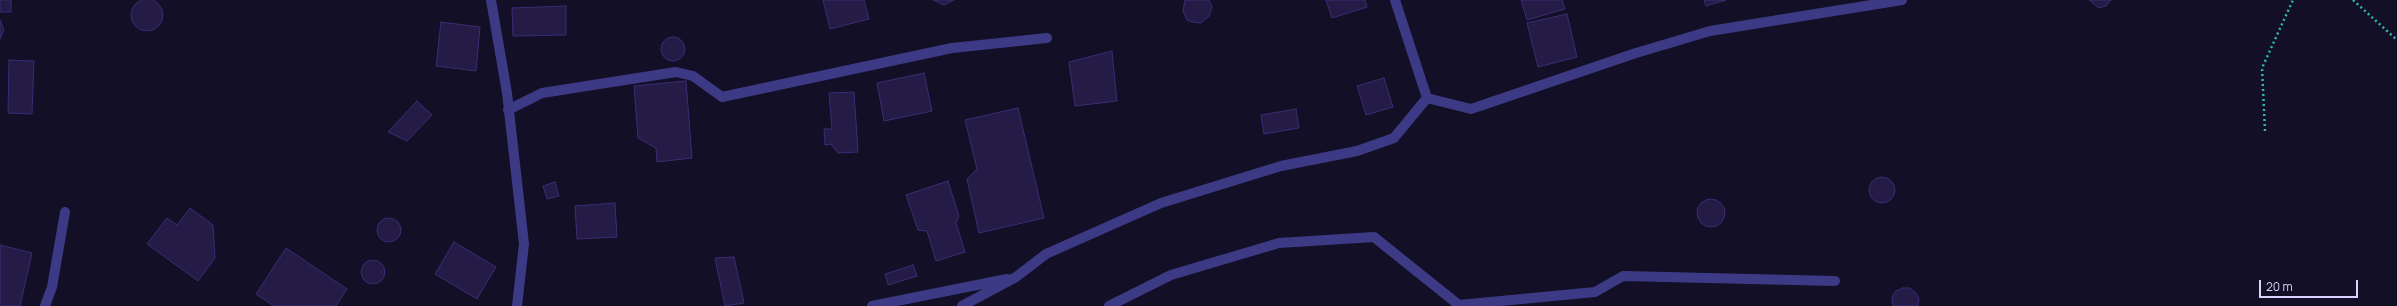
<!DOCTYPE html>
<style>
body{margin:0}
#map{position:relative;width:2397px;height:306px;overflow:hidden;background:#130f26;font-family:Manrope,sans-serif}
canvas{display:block}
.scale{position:absolute;left:2259px;top:280px;width:99px;height:18px;box-sizing:border-box;border:2px solid #d9d4ff;border-top:0;padding-left:5px;font-size:12px;line-height:14px;white-space:nowrap;color:#d9d4ff;-webkit-text-stroke:3px #130f26;paint-order:stroke}
</style>
<div id="map">
<canvas width="2397" height="306"></canvas>
<div class="scale">20 m</div>
</div>
<script>
const context = document.querySelector('canvas').getContext('2d');
context.lineJoin = 'round';
function paint(path, color) {
  context.fillStyle = color;
  context.fill(path, 'evenodd');
}
function shape(rows) {
  const path = new Path2D();
  for (const r of rows) {
    if (r.length === 3) {
      path.moveTo(r[0] + r[2], r[1]);
      path.arc(r[0], r[1], r[2], 0, 2 * Math.PI);
      continue;
    }
    path.moveTo(r[0], r[1]);
    for (let i = 2; i < r.length; i += 2) path.lineTo(r[i], r[i + 1]);
  }
  return path;
}
function trace(path, color, width, dash) {
  context.strokeStyle = color;
  context.lineWidth = width;
  context.lineCap = dash ? 'butt' : 'round';
  context.setLineDash(dash || []);
  context.stroke(path);
}
const building = shape([
 [147,15,16],
 [0,0,11,0,11,12,0,12,0,0],
 [823,0,864,0,869,19,830,29,823,0],
 [933,0,954,0,944,5,933,0],
 [1185,0,1209,0,1212,7,1209,16,1201,23,1192,22,1187,20,1183,11,1185,0],
 [1326,0,1365,0,1367,7,1332,18,1326,0],
 [1521,0,1562,0,1565,9,1527,20,1521,0],
 [1704,0,1726,0,1706,6,1704,0],
 [2089,0,2111,0,2106,6,2099,8,2089,0],
 [566,6,566,35,513,36,512,8,566,6],
 [1567,14,1577,57,1538,67,1527,23,1567,14],
 [0,20,4,30,0,39,0,20],
 [441,22,480,27,476,71,436,66,441,22],
 [673,49,12],
 [1112,51,1117,101,1075,106,1069,62,1112,51],
 [9,60,34,61,32,114,8,113,9,60],
 [924,73,932,111,884,121,877,83,924,73],
 [1384,78,1393,107,1366,115,1357,86,1384,78],
 [686,81,692,158,657,162,656,148,638,138,634,86,686,81],
 [854,92,858,152,838,153,831,144,825,145,824,129,832,129,829,93,854,92],
 [417,101,432,115,407,141,388,132,417,101],
 [1018,108,1044,218,979,233,967,179,977,169,965,120,1018,108],
 [1296,109,1299,128,1264,134,1261,115,1296,109],
 [1882,190,13],
 [948,181,959,216,956,223,965,252,936,261,927,231,918,230,906,195,948,181],
 [555,182,559,196,547,199,543,186,555,182],
 [1711,213,14],
 [615,203,617,237,577,239,575,206,615,203],
 [190,208,213,225,215,258,198,281,147,244,167,218,177,225,190,208],
 [389,230,12],
 [454,242,496,267,477,299,435,274,454,242],
 [0,245,32,253,20,306,0,306,0,245],
 [286,248,347,289,336,306,274,306,256,294,286,248],
 [734,257,744,303,725,306,715,258,734,257],
 [373,272,12],
 [913,265,917,276,888,285,885,274,913,265],
 [1903,288,1910,288,1916,293,1919,299,1918,306,1893,306,1892,297,1896,291,1903,288]
]);
const path = shape([
 [2353,0,2397,40],
 [2265,131,2262,68,2293,0]
]);
const street = shape([
 [491,0,507,93,524,244,517,306],
 [1395,0,1427,98],
 [508,110,542,93,676,72,693,76,722,97,952,48,1047,38],
 [1459,305,1595,292,1623,276,1835,281],
 [45,306,52,287,65,212],
 [872,306,1007,279],
 [962,306,1016,277,1046,254,1161,203,1281,166,1357,151,1394,138,1427,98,1471,109,1636,53,1710,31,1902,0],
 [1109,306,1171,275,1279,243,1374,237,1460,306]
]);
paint(building, '#241b47');
trace(building, '#3b2d73', 1);
trace(path, '#2fb8b0', 2.5, [2, 3]);
trace(street, '#3d3a85', 10);
</script>
